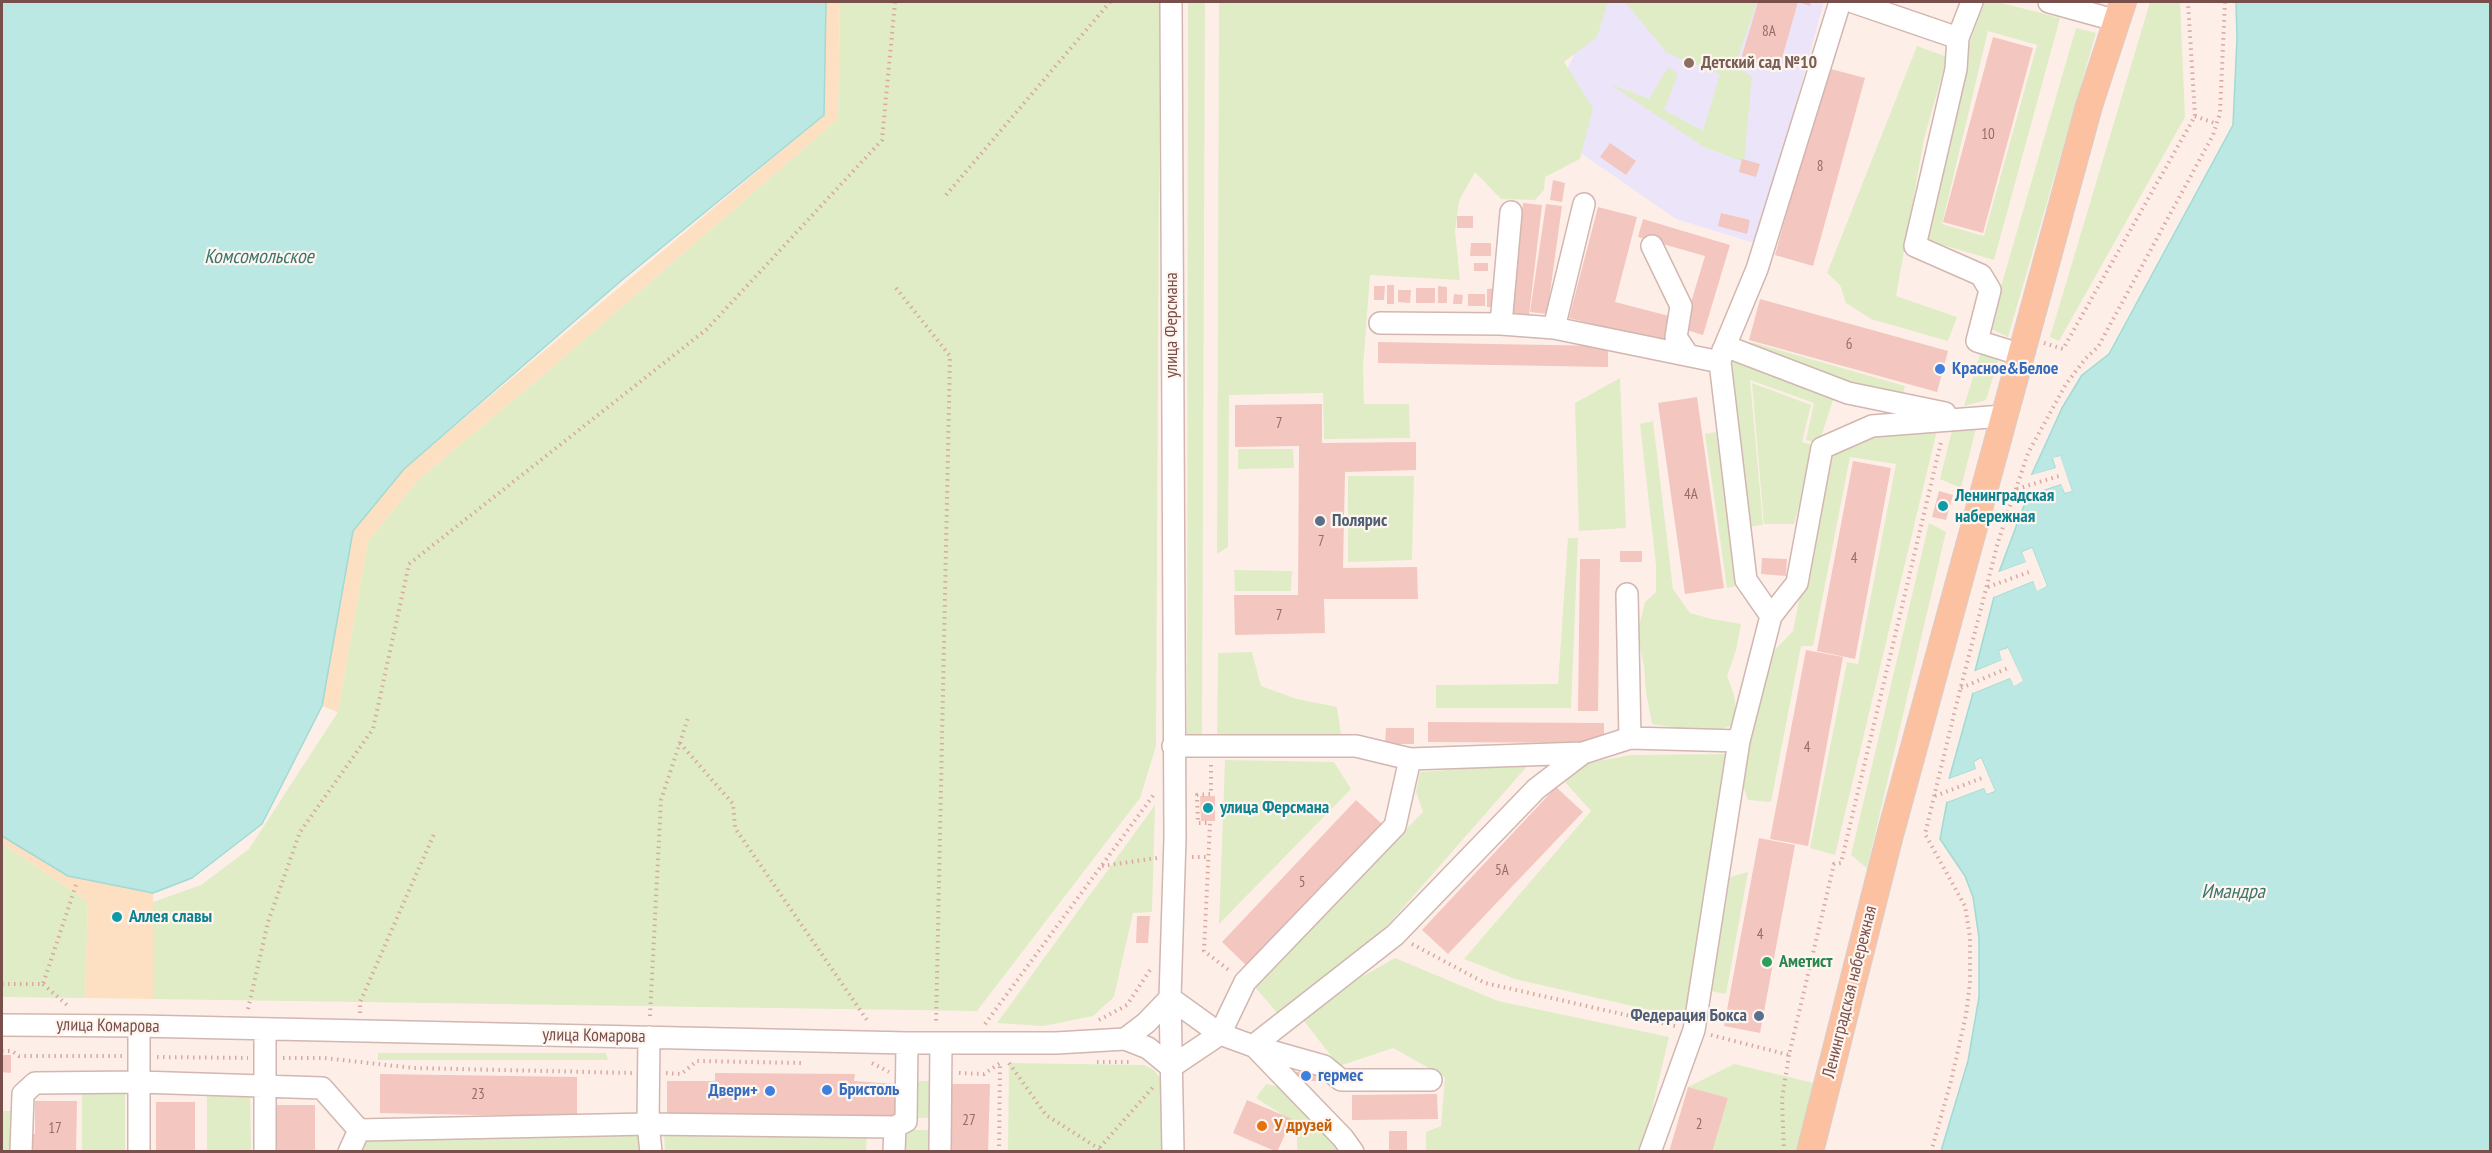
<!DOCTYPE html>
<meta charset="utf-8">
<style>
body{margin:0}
#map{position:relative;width:2492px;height:1153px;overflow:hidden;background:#fdefe8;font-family:"PT Sans Narrow",sans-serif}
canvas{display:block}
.frame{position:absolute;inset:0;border:3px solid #784f4b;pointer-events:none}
</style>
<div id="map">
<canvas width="2492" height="1153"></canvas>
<div class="frame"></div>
</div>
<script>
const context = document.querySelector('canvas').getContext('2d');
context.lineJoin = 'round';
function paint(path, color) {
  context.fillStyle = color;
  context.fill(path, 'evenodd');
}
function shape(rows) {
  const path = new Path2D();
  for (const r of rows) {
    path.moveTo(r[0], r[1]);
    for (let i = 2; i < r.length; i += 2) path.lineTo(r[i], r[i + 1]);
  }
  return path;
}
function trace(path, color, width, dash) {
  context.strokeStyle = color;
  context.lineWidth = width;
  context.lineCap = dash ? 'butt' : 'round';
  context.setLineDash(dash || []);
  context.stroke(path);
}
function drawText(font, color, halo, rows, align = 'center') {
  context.font = font + ' "PT Sans Narrow",sans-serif';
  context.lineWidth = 4.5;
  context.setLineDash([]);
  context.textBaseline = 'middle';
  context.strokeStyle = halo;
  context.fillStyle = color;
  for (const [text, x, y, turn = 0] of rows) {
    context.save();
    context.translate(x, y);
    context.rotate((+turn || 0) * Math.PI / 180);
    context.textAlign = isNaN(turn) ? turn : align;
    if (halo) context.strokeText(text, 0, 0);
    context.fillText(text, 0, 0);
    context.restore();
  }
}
const education = shape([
 [1600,2,1824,2,1757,244,1676,219,1540,125]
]);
const green = shape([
 [840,2,1160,2,1156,746,1140,798,977,1011,153,999,153,902,201,885,249,849,338,712,368,541,419,479,540,378,838,119],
 [1188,2,1205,2,1202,734,1187,734],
 [1219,2,1608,2,1597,37,1564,62,1593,108,1580,159,1545,177,1544,190,1535,200,1501,199,1475,172,1459,201,1455,231,1460,280,1370,275,1363,367,1364,404,1409,404,1410,438,1324,439,1323,393,1229,395,1228,547,1217,554],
 [1625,2,1757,2,1735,66,1752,77,1744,162,1704,147,1610,84,1649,99,1668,67,1678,74,1664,110,1703,131,1720,74,1667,53],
 [1985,2,1998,2,2060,18,1994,260,1922,239,1963,60],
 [1988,31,2037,45,1984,236,1942,224],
 [2150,2,2180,2,2185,117,2059,341,2050,337],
 [2076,28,2096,33,2008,337,1989,328],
 [1917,46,1947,57,1924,139,1896,296,1957,317,1948,341,1871,319,1846,303,1840,285,1827,273],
 [1751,342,1905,386,1903,393,1895,395,1754,353],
 [1981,351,1999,357,1986,400,1964,406],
 [1733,356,1834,397,1819,443,1806,440,1814,403,1750,380,1763,525,1746,527,1729,376],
 [1620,378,1626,528,1579,531,1575,403],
 [1752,383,1811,405,1802,442,1815,446,1794,524,1764,524],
 [1653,421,1673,589,1690,613,1712,619,1741,624,1736,650,1727,676,1734,695,1738,724,1708,733,1652,724,1646,692,1644,666,1637,634,1645,602,1656,592,1656,565,1640,424],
 [1977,424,1961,488,1940,479,1953,426],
 [1937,430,1835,855,1810,848,1847,662,1858,664,1896,464,1850,457,1813,646,1801,646,1771,802,1748,800,1740,777,1769,656,1793,631,1828,456,1872,434],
 [1716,432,1738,586,1727,588,1705,434],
 [1238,449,1293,449,1294,468,1238,469],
 [1348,476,1414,476,1412,560,1348,562],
 [1929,523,1946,532,1867,868,1851,855],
 [1568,538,1578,538,1571,708,1436,708,1436,685,1558,684],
 [1234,570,1292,571,1291,591,1235,591],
 [1252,652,1261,686,1297,699,1337,707,1342,742,1217,743,1218,653],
 [1733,754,1684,1018,1515,979,1464,959,1591,811,1565,782,1587,763,1631,755],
 [1225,760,1334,762,1351,789,1219,924],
 [1529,764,1387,926,1280,1016,1253,985,1423,812,1416,792,1420,772],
 [1155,805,1152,912,1133,913,1114,997,1093,1016,1043,1026,997,1023],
 [2,843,88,902,85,998,2,997],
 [1748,872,1726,994,1710,991,1730,877],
 [1395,958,1498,1001,1669,1037,1642,1151,1426,1152,1426,1132,1441,1126,1445,1077,1393,1048,1339,1066,1304,1021,1358,979],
 [378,1053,606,1053,608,1060,378,1060],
 [1009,1063,1144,1065,1154,1070,1162,1081,1161,1151,1008,1152],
 [1734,1064,1818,1084,1800,1152,1712,1151,1728,1098,1688,1087],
 [918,1081,935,1081,933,1118,917,1118],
 [1266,1084,1284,1088,1345,1151,1297,1151,1297,1124,1256,1098],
 [82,1090,125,1091,125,1151,82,1152],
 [207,1091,250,1091,251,1151,207,1152],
 [2,1111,11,1111,11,1151,2,1151],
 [641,1130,642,1152,357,1152,364,1137],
 [906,1130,933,1130,933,1151,906,1151],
 [867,1132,866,1151,665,1151,664,1133]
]);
const sand = shape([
 [826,2,840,2,838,119,540,378,419,479,368,541,338,712,322,706,353,531,404,469,824,115],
 [2,836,68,876,153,893,153,999,85,998,88,902,2,843]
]);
const water = shape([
 [2,2,826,2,824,115,622,280,404,469,353,531,322,706,262,824,192,878,153,893,68,876,2,836,2,2],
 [2236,2,2490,2,2490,1151,1941,1151,1968,1061,1979,997,1979,938,1973,897,1965,876,1940,839,1947,802,1984,788,1987,794,1995,791,1981,758,1974,762,1976,769,1949,779,1973,693,2010,678,2014,685,2022,681,2008,648,1999,651,2003,660,1975,671,1994,597,2033,581,2037,590,2047,586,2032,548,2022,552,2027,562,1999,572,2028,495,2062,484,2065,493,2072,491,2059,456,2053,459,2056,468,2031,476,2062,408,2082,375,2109,354,2233,125,2237,38,2236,2]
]);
const pier = shape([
 [2060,456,2072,491,2065,493,2061,484,2028,495,2027,492,2061,481,2068,489,2058,460,2058,471,2031,478,2028,476,2056,468,2053,458],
 [2032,548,2047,586,2037,591,2033,581,1994,597,1993,594,2032,578,2035,579,2039,587,2043,585,2030,552,2026,553,2029,561,2028,564,2000,575,1996,573,2026,562,2022,552],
 [2008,648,2023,681,2014,686,2010,678,1973,693,1971,690,2010,675,2015,681,2019,680,2007,652,2003,653,2004,663,1976,674,1973,672,2002,660,1999,651],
 [1981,758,1995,791,1987,794,1984,788,1947,802,1946,799,1983,785,1989,790,1991,789,1980,762,1977,763,1979,769,1978,771,1950,782,1946,780,1976,769,1974,762]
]);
const building = shape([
 [1758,2,1811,2,1810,6,1798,2,1779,69,1741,59],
 [1993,37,2033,48,1983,233,1943,222],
 [1827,68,1865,78,1813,266,1775,255],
 [1610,143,1636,161,1626,175,1600,157],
 [1742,159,1760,164,1756,177,1739,172],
 [1553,180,1565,183,1562,202,1550,200],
 [1523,203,1542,205,1529,315,1510,313],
 [1546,204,1562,206,1547,314,1530,312],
 [1598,207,1637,217,1615,302,1673,317,1666,343,1569,318],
 [1721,213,1750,220,1747,234,1718,226],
 [1457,216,1473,216,1473,228,1457,228],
 [1643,219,1730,245,1703,335,1683,329,1705,256,1638,237],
 [1471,243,1491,243,1491,256,1470,256],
 [1474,263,1488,263,1488,271,1474,271],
 [1387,285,1394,285,1394,304,1387,304],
 [1374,286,1385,286,1384,300,1374,300],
 [1438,286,1447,287,1447,303,1438,303],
 [1416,288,1435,288,1435,303,1416,303],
 [1499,288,1499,306,1487,307,1487,289],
 [1398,290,1411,290,1410,303,1398,302],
 [1454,294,1463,295,1462,304,1453,304],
 [1468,294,1485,294,1485,306,1468,306],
 [1760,299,1948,351,1937,392,1749,340],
 [1378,342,1608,346,1608,367,1378,363],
 [1697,397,1724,588,1685,594,1658,403],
 [1322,404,1322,443,1416,442,1416,470,1345,472,1343,568,1417,567,1418,599,1324,599,1325,633,1235,635,1234,595,1298,595,1299,446,1235,447,1235,405],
 [1853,461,1891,468,1855,659,1817,651],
 [1939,491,1953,495,1946,520,1932,517],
 [1620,551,1642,551,1642,562,1620,562],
 [1762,558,1787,559,1786,576,1761,574],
 [1580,559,1600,559,1598,711,1578,711],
 [1806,650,1843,657,1808,846,1770,839],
 [1428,722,1604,723,1604,743,1428,742],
 [1386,728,1414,728,1414,744,1385,744],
 [1556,787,1583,812,1448,954,1422,930],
 [1200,796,1215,796,1215,821,1201,821],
 [1356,800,1382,824,1247,966,1222,942],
 [1759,838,1795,845,1760,1033,1724,1026],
 [1137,916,1150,916,1148,943,1136,943],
 [2,1055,11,1055,11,1073,2,1072],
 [1296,1072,1316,1072,1316,1081,1295,1081],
 [715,1073,855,1074,854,1081,897,1084,897,1118,667,1115,667,1081,715,1081],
 [380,1074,577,1077,577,1117,380,1113],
 [949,1084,990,1084,988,1152,947,1152],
 [1688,1087,1728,1098,1712,1152,1669,1152],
 [1437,1094,1438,1119,1352,1120,1352,1095],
 [1247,1100,1292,1119,1277,1152,1233,1133],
 [35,1101,77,1101,76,1152,29,1152,29,1134,35,1134],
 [156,1102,195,1102,195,1152,156,1152],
 [274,1105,315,1105,315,1152,274,1152],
 [1389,1131,1407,1131,1407,1152,1389,1152]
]);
const path = shape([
 [2195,116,2217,124],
 [946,195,1110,2],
 [896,288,950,356,936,1025],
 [2044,343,2063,349,2195,116,2188,2],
 [2017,489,2059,476],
 [1988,587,2029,572],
 [1961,688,2008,668],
 [680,743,733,804,735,828,869,1023],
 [1211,765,1211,794,1197,795,1198,823,1210,823,1204,951,1230,971],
 [1935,796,1982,778],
 [1192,857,1208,857],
 [1102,866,1157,858],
 [1412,944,1485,983,1675,1026],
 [2,984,43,984,76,885],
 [43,984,67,1005],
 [248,1009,268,922,300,832,373,729,409,564,707,329,882,140,895,2],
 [360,1013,360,1002,434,834],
 [650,1016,661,800,689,715],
 [1099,1020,1127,1005,1150,970],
 [985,1024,1155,793],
 [1711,1035,1789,1055,1834,864,1841,863,1941,442],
 [2,1051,12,1051,19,1056,122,1056],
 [157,1057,248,1058],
 [283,1058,324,1058,414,1068,632,1073],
 [1097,1062,1129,1062],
 [872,1063,889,1072],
 [1009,1063,1046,1115,1104,1152],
 [666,1073,681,1074,697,1061,804,1063],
 [959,1073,984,1074,1000,1063],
 [999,1152,1000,1063],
 [1096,1152,1153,1087],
 [1784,1152,1782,1099,1789,1055],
 [1931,1152,1951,1081,1966,1015,1970,983,1970,937,1965,906,1925,834,1955,710,1998,542,2028,453,2066,384,2086,358,2098,347,2213,135,2220,113,2225,2]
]);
const minor = shape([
 [1171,2,1175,838,1170,998,1173,1152],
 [1840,2,1757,269,1725,346,1848,393,1945,413],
 [1853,2,1958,38],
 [1972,2,1958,38,1956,69,1915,246,1981,275,1990,290,1977,341,2022,355],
 [2049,2,2118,21],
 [1652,246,1681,306,1676,337,1688,355],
 [1380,323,1501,324,1554,328,1720,362],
 [1501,324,1511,212],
 [1554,328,1584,204],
 [1723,350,1720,362,1746,580,1771,616],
 [1627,594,1630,738],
 [1173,746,1356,746,1410,759,1583,753,1630,738,1739,741],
 [1170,998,1220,1034,1253,1046,1395,935,1536,789,1583,753],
 [2,1025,139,1026,907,1043,1056,1043,1125,1039,1146,1023,1170,998],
 [649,1037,648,1124,651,1152],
 [1125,1039,1148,1048,1171,1067],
 [1253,1046,1324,1066,1341,1080,1431,1080],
 [1255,1047,1343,1138,1353,1152],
 [1171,1067,1220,1034,1245,982,1395,826,1410,759],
 [21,1152,23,1094,35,1083,140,1082,322,1088,359,1130],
 [139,1152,139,1026],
 [265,1152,265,1029],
 [349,1152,359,1130,648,1124,895,1127,906,1121,907,1043],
 [894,1152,895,1127],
 [940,1152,941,1043],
 [1650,1152,1694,1030,1739,741,1771,616,1797,583,1822,448,1872,426,2003,416]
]);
const major = shape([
 [1810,1152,1890,835,2089,106,2123,2]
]);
const markers = [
 [1689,63,6,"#8d6e63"],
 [1940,369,6,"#3f7fe0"],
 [1943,506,6,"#0f9aa8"],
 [1320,521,6,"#5c6f8a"],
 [1208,808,6,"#0f9aa8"],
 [117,917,6,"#0f9aa8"],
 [1767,962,6,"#2e9e5b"],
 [1759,1016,6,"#5c6f8a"],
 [1306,1076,6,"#3f7fe0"],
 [827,1090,6,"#3f7fe0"],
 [770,1091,6,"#3f7fe0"],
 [1262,1126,6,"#e8710a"]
];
const numberNames = [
 ["8А",1769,32],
 ["10",1988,135],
 ["8",1820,167],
 ["6",1849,345],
 ["7",1279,424],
 ["4А",1691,495],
 ["7",1321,542],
 ["4",1854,559],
 ["7",1279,616],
 ["4",1807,748],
 ["5А",1502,871],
 ["5",1302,883],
 ["4",1760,935],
 ["23",478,1095],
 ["27",969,1121],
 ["2",1699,1125],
 ["17",55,1129]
];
const educationNames = [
 ["Детский сад №10",1701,63]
];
const streetNames = [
 ["улица Ферсмана",1172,325,-90],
 ["Ленинградская набережная",1850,992,-76],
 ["улица Комарова",108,1026,1],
 ["улица Комарова",594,1036,1]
];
const shopNames = [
 ["Красное&Белое",1952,369],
 ["гермес",1318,1076],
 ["Бристоль",839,1090],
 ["Двери+",758,1091,"right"]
];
const cultureNames = [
 ["Ленинградская",1955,496],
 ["набережная",1955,517],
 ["улица Ферсмана",1220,808],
 ["Аллея славы",129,917]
];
const serviceNames = [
 ["Полярис",1332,521],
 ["Федерация Бокса",1747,1016,"right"]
];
const leisureNames = [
 ["Аметист",1779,962]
];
const foodNames = [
 ["У друзей",1274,1126]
];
const waterNames = [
 ["Комсомольское",259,257],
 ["Имандра",2233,892]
];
paint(education, '#ece5fa');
paint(green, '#dfecc6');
paint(sand, '#fde0c2');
paint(water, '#bbe8e2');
trace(water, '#a1dad4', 1.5);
paint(pier, '#fdefe8');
paint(building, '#f3c6bf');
trace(minor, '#d2b6b0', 24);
trace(major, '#d9cecd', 28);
trace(path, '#d9a8a1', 4, [1.5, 4.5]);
trace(minor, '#fff', 21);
trace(major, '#fcc1a0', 26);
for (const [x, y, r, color] of markers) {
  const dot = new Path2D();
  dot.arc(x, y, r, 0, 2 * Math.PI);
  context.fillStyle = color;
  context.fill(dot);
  trace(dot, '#fff5ef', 2);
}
drawText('15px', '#976d68', null, numberNames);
drawText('bold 18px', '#785e54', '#fff5ef', educationNames, 'left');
drawText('18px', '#784f4b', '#fff5ef', streetNames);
drawText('bold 18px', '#366cbe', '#fff5ef', shopNames, 'left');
drawText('bold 18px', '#0d838f', '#fff5ef', cultureNames, 'left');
drawText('bold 18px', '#4e5e75', '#fff5ef', serviceNames, 'left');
drawText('bold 18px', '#27864d', '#fff5ef', leisureNames, 'left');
drawText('bold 18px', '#c56008', '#fff5ef', foodNames, 'left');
drawText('italic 20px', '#3a7670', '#fff5ef', waterNames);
</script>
